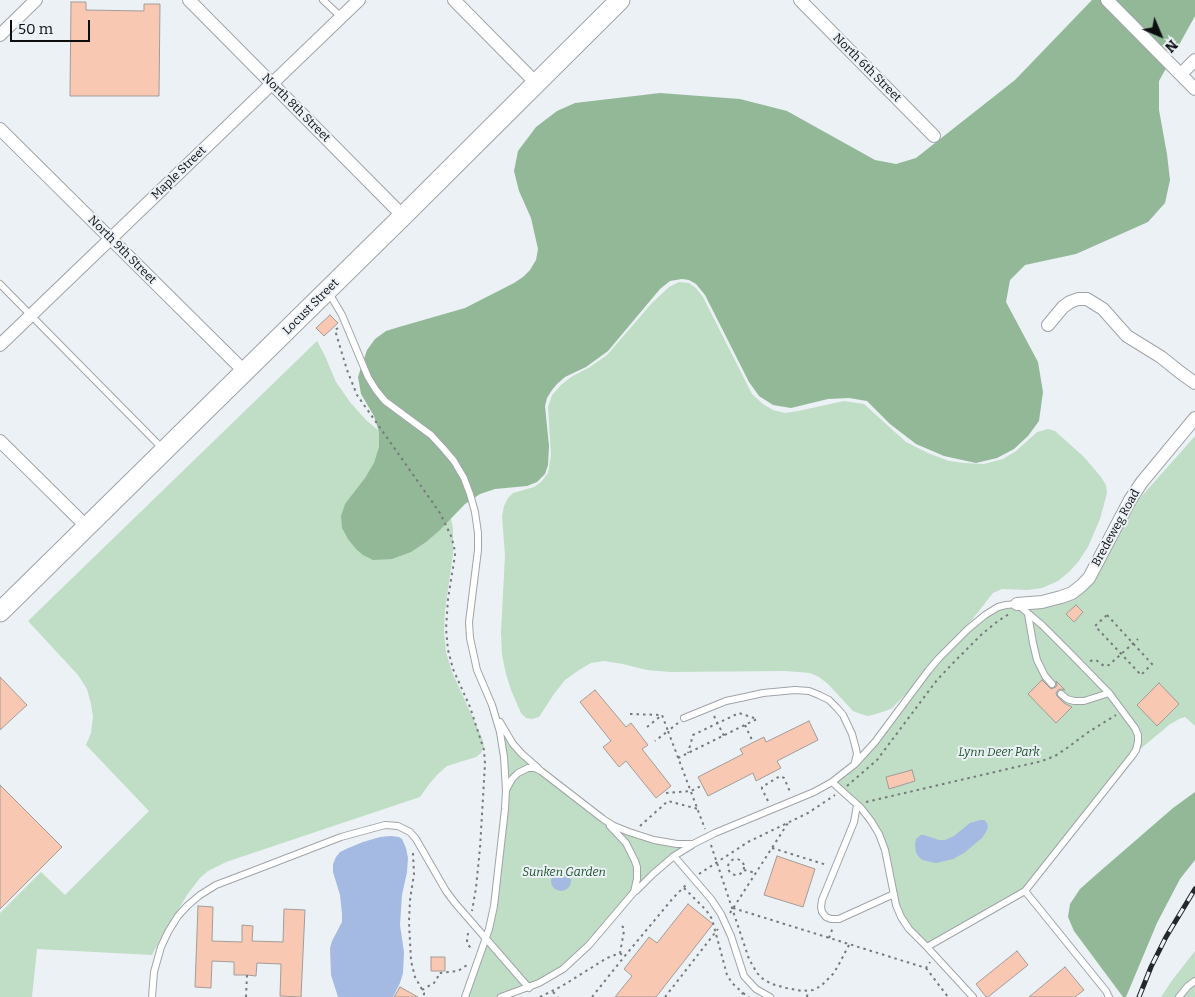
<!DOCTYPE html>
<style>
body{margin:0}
#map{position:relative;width:1195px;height:997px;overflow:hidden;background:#ecf1f6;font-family:Bitter,serif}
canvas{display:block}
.north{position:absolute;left:1135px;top:10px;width:50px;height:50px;-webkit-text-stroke:4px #ecf1f6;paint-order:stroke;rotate:135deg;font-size:14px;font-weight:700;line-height:20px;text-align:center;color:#0c0e10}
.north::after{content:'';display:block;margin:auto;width:18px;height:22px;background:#0c0e10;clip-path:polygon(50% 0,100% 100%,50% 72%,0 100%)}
.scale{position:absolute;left:10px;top:20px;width:80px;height:22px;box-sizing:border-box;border:2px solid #0c0e10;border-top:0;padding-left:6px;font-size:15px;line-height:18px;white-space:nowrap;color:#0c0e10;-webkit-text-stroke:4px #ecf1f6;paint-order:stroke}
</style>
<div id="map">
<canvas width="1195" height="997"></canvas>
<div class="north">N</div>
<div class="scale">50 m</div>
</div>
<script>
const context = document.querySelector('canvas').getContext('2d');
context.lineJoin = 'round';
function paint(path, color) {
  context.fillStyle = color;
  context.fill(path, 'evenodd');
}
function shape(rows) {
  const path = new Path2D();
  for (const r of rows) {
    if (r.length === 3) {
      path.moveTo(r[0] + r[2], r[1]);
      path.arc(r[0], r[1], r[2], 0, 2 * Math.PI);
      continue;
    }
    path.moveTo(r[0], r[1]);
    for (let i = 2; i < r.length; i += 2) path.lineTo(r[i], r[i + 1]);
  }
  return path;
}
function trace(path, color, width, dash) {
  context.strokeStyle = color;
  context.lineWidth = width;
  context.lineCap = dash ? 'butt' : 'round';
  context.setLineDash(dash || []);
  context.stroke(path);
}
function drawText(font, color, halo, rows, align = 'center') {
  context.font = font + ' Bitter,serif';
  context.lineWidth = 4;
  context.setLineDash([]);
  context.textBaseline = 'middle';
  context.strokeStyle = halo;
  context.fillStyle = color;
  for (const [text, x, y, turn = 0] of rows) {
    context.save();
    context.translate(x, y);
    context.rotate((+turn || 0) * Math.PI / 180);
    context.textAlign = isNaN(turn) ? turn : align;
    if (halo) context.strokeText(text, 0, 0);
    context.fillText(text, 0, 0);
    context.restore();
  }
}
const green = shape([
 [679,282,689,283,696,288,703,297,752,394,763,404,773,410,785,413,798,411,844,401,864,404,906,442,928,453,949,461,964,463,984,464,1003,459,1016,451,1037,432,1048,429,1055,431,1084,457,1101,477,1106,485,1107,493,1100,519,1088,547,1078,562,1069,572,1058,581,1042,588,1028,590,1002,589,993,593,971,621,944,649,911,689,891,709,876,714,868,716,861,714,853,711,828,684,819,677,810,673,785,671,670,672,647,670,623,664,604,661,591,663,579,670,565,680,554,694,539,717,532,719,526,718,521,713,511,690,506,674,502,655,501,633,505,555,502,516,504,506,508,498,513,493,534,487,541,482,548,473,551,455,548,407,552,395,561,385,571,377,590,367,607,355,652,303,669,287],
 [317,341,325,356,336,382,350,402,366,420,390,440,448,505,453,528,453,554,445,611,444,632,446,652,452,672,482,738,484,746,481,753,476,757,447,766,438,774,430,783,420,797,226,862,208,871,200,878,187,895,161,938,152,955,37,949,32,997,0,997,0,913,41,872,65,895,149,811,86,745,91,733,93,717,91,704,87,689,78,675,28,621],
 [1195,436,1195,726,1185,717,1179,719,1169,725,1132,756,1033,883,927,947,901,917,885,850,871,821,832,782,855,764,939,658,998,607,1072,593,1116,525],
 [502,728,522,754,603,819,629,832,693,844,653,874,563,969,501,997,465,997,489,929,505,809],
 [1195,951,1195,997,1161,997,1173,979]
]);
const forest = shape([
 [1092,0,1195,0,1195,16,1159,81,1159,110,1167,154,1170,180,1165,203,1148,222,1076,254,1025,265,1010,280,1006,302,1038,362,1043,392,1039,421,1028,436,1014,449,997,458,976,463,944,456,916,444,890,424,867,401,849,398,828,399,791,408,773,405,759,396,749,382,705,295,696,284,689,280,682,279,670,281,660,289,608,351,586,367,565,377,557,384,552,390,547,398,545,406,549,446,548,465,545,474,537,482,527,486,495,489,480,494,465,504,440,530,426,542,411,552,392,559,373,560,363,555,356,549,348,539,342,528,341,516,345,504,365,478,374,463,379,447,379,432,374,416,361,394,358,377,367,350,375,339,386,331,399,327,465,308,514,283,523,277,530,270,536,260,538,249,531,218,519,191,514,171,518,151,536,127,557,111,575,103,660,93,740,99,787,111,875,160,896,164,916,158,1015,80],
 [1195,792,1195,860,1180,879,1157,923,1126,997,1123,997,1074,931,1068,917,1070,904,1080,889,1098,873,1173,808]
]);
const water = shape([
 [980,820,984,820,987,823,988,827,986,832,982,838,964,853,953,859,936,863,922,860,918,856,916,852,915,845,916,839,921,835,924,835,939,840,945,840,954,836,970,823],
 [391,836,399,837,402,839,406,848,408,858,407,872,402,895,400,925,404,952,403,973,400,983,393,997,338,997,331,975,330,948,332,941,342,922,342,914,340,895,333,872,333,864,336,857,340,852,346,849,363,842,380,837],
 [561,881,10]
]);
const building = shape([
 [71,2,86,2,86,10,144,11,144,4,160,4,159,96,70,96,71,2],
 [330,315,338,323,324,336,316,328,330,315],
 [1076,605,1083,612,1074,622,1066,614,1076,605],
 [0,677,27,705,0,730,0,677],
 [1042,680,1051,689,1056,687,1057,685,1056,681,1065,690,1061,689,1058,690,1056,693,1057,696,1064,703,1072,707,1056,723,1028,694,1042,680],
 [1159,683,1179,704,1157,726,1137,705,1159,683],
 [595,690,626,727,631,723,648,745,642,749,671,786,656,798,626,761,619,767,603,747,611,741,580,702,595,690],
 [809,721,818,740,777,761,781,768,756,781,753,773,708,796,698,777,743,754,740,749,764,737,766,742,809,721],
 [912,770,915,781,889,789,886,777,912,770],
 [0,785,62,847,0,909,0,785],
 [777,856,815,869,803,907,764,895,777,856],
 [688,904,713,924,656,997,615,997,632,976,624,969,649,937,657,943,688,904],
 [198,906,213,907,212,941,242,942,242,925,253,926,252,941,283,942,284,909,305,910,301,997,280,996,281,964,257,963,256,976,247,975,234,975,234,962,212,961,211,988,195,987,198,906],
 [1017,951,1028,965,988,997,986,997,976,984,1017,951],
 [431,957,445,957,445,971,431,971,431,957],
 [1065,967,1084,990,1075,997,1029,997,1065,967],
 [400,987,418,997,394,997,400,987]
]);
const path = shape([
 [338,328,335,330,347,370,357,395,440,513,451,536,454,546,455,555,448,599,446,629,448,650,453,669,470,707,484,750,485,764,480,848,476,888,472,911],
 [1107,615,1152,664,1141,675,1095,626,1107,615],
 [1090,661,1096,660,1104,666,1109,665,1138,639],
 [630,714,662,715],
 [714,716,724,736],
 [678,723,668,731,705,829],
 [745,725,752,740],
 [647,727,662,715,668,731,655,741],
 [678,758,757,719,739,713,693,735,688,753],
 [847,786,877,760,937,680,956,660,982,634,998,621,1009,614],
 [666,793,691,791,701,786],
 [768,801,762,789,762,787,780,776,784,778,791,794],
 [866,802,1042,761,1055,756,1067,748,1087,733,1116,715],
 [640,826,668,801,698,809],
 [711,845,749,959,757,973,763,979,772,984,786,988,802,991,813,990,821,986,833,974,838,966,849,945],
 [772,848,827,865],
 [413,853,414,874,410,900,409,922,411,961,415,977,424,993,424,997],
 [736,867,8],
 [744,870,756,873],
 [699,874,748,842,808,813,835,795],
 [684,888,706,910,712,919,727,975,732,983,743,993,739,997],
 [733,908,926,968,930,962],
 [730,913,788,823],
 [468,933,467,941,468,945,473,950],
 [829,938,833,927],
 [620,953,624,957,674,897,688,883],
 [926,968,948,997],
 [422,990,434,983,437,979,439,973,458,971,467,965],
 [553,992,558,997],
 [743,993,749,997],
 [246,997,247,975],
 [540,997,562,986,607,958,620,953,624,931,623,927,619,924],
 [592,997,624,957],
 [665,997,718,929],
 [807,997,808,991]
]);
const lane = shape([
 [323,0,341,17],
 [0,284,163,449],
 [329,293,342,315,368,377,376,390,385,401,431,435,443,448,454,461,464,478,470,494,475,512,478,533,478,550,469,622,470,638,477,670,492,705,500,732,504,757,506,790,505,809,494,906,489,929,465,997],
 [1028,614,1033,643,1037,660,1045,676,1052,684],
 [1061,694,1067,699,1074,701,1084,701,1109,693],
 [684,718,726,701,745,697,763,693,795,690,809,691,819,695,829,700,837,708,843,715,852,734,856,749,857,754,855,762],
 [500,722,513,744,522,754,538,768],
 [832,782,861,808,871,821,879,834,885,850,896,905,901,917,909,929,927,947,973,997],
 [506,790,512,779,518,773,528,768,535,768,541,771,603,819,614,826,629,832,654,840,677,844,693,844,715,833,814,792,832,782,855,764,875,742,928,671,939,658,968,629,985,615,998,607,1006,605,1017,604,1042,625,1070,653,1109,693,1135,728,1138,735,1138,742,1136,750,1132,756,1025,891,927,947],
 [857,805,854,822,822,900,821,907,822,912,826,917,831,919,839,919,894,894],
 [674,856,711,899,721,914,731,936,744,976,756,989,770,997],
 [636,891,653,874,674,856,692,845],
 [1025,891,1106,991,1109,997],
 [152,997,154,972,161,947,168,932,178,916,187,906,200,895,216,885,258,869,341,837,385,825,398,826,410,832,416,839,446,891,455,903,529,988],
 [501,997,539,983,563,969,589,945,634,892,637,879,637,867,635,861,626,843,610,826],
 [1179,997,1188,986,1195,981]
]);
const street = shape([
 [189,0,403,216],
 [454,0,536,83],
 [800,0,934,136],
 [1107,0,1195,89],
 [0,35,36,0],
 [1181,74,1195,60],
 [0,129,245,372],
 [1048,325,1063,307,1070,302,1078,299,1087,299,1103,309,1127,336,1161,357,1181,373,1195,383],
 [0,345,359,0],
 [0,441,87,527],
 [1017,604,1042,602,1061,597,1072,593,1081,586,1089,578,1130,500,1142,482,1195,418]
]);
const secondary = shape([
 [0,612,403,216,620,0]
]);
const rail = shape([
 [1139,997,1151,967,1166,937,1195,889]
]);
const streetNames = [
 ["North 6th Street",867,68,45],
 ["North 8th Street",296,108,45],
 ["Maple Street",179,173,-44],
 ["North 9th Street",122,250,45],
 ["Locust Street",311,307,-45],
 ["Bredeweg Road",1116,528,-61]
];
const parkNames = [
 ["Lynn Deer Park",999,753],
 ["Sunken Garden",564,873]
];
paint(green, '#c0ddc5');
paint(forest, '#92b898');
paint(water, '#a4bae2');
paint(building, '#f8c8b3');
trace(building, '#a29c99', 1);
trace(lane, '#a0a4a9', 8);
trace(street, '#a0a4a9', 14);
trace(secondary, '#a0a4a9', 21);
trace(path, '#76797d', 2, [2.5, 4]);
trace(lane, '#fff', 6);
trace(street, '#fff', 12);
trace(secondary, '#fff', 19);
trace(rail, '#25282a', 5);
trace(rail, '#ecf1f6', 3, [9]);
drawText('12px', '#0c0e10', '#ecf1f6', streetNames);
drawText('italic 12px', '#195329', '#ecf1f6', parkNames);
</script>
